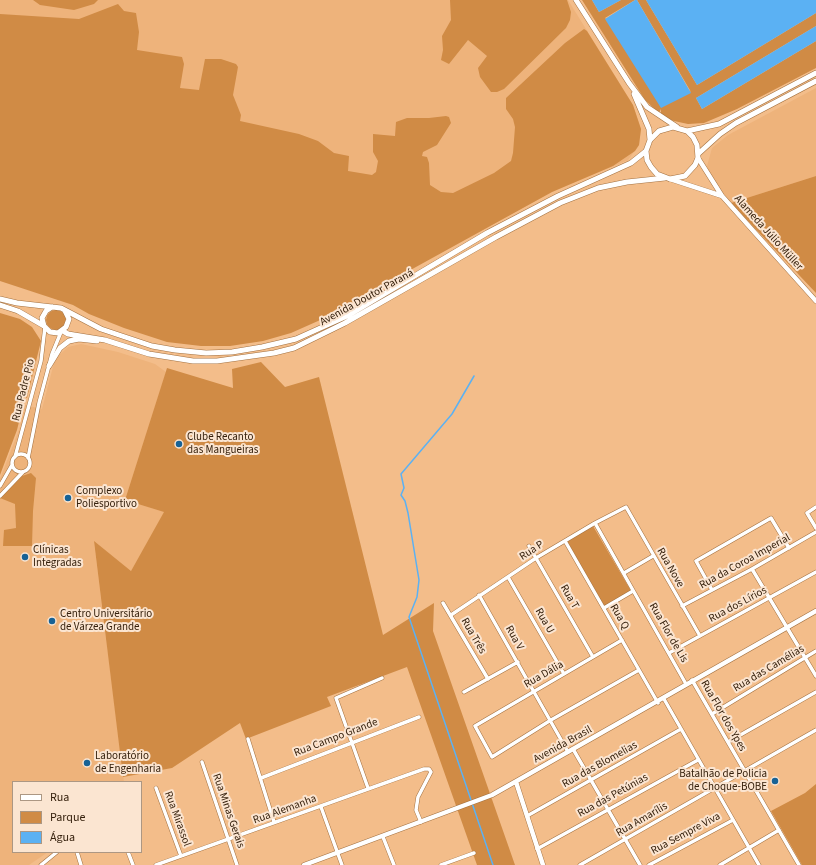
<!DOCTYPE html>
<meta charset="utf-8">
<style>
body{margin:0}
#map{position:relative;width:816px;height:865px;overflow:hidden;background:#f3bd8a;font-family:"Source Sans 3",sans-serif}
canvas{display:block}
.legend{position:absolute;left:12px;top:781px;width:130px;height:72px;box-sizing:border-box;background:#fbe5d1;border:1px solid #ac9783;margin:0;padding:5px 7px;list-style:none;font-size:12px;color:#36210d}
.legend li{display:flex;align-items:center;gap:8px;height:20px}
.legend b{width:20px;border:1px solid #ac9783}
</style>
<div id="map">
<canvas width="816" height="865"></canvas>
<ul class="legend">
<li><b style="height:5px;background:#fff"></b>Rua</li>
<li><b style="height:11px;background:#d08b45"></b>Parque</li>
<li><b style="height:11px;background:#5bb1f3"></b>Água</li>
</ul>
</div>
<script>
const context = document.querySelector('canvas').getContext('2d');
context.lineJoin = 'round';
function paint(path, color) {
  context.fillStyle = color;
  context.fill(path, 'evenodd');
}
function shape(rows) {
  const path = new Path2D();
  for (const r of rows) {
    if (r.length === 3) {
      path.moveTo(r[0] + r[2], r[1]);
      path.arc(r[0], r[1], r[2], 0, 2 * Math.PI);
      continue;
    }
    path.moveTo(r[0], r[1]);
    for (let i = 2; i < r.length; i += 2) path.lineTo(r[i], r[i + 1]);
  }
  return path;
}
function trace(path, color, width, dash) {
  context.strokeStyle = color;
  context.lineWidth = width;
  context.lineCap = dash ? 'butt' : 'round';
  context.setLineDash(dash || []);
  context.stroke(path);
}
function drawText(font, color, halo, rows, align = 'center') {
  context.font = font + ' "Source Sans 3",sans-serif';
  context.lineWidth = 4;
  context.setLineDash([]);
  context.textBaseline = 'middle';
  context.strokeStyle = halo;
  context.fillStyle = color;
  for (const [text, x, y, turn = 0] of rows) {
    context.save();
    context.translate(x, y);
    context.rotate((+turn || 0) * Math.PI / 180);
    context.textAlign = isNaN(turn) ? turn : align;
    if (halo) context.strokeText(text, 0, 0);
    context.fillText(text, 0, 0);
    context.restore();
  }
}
const built = shape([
 [0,0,568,0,633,105,641,129,639,145,628,160,552,192,466,239,0,80],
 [816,88,816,176,731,203,709,174,707,166,712,148,728,135],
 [81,344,118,352,155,364,166,372,125,500,165,512,131,571,94,542,124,782,13,782,13,852,48,852,29,865,0,865,0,479,20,427,25,405,42,409,55,359,68,347]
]);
const green = shape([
 [33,0,98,0,94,4,74,10,40,5],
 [450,0,567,0,571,12,570,20,566,28,504,89,497,92,491,92,480,77,478,68,487,56,468,40,449,64,441,60,443,50,442,36,451,20],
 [582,0,592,0,599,12,621,0,635,0,605,18,691,92,637,0,646,0,697,85,816,13,816,26,696,98,702,109,816,41,816,68,737,109,704,123,688,124,674,121,661,116,661,109,659,113,645,100],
 [118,4,124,11,136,13,139,32,137,50,182,57,184,64,180,88,199,90,205,59,221,59,236,64,238,67,233,95,241,115,240,121,299,134,318,141,334,153,349,156,348,171,372,175,376,172,378,161,373,152,373,134,395,136,396,122,407,118,429,118,446,116,449,117,451,123,437,145,423,152,422,156,427,157,429,163,430,185,441,192,453,193,494,173,511,161,513,153,515,127,513,119,506,109,506,98,565,43,584,29,587,31,633,105,641,129,639,145,635,151,613,166,552,192,318,321,291,333,263,341,230,346,201,346,167,342,124,328,89,314,73,305,0,281,0,14,79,19],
 [816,176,816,293,731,203],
 [56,320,10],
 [0,313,20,319,32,327,41,341,27,398,25,397,17,430,0,475],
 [261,362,285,387,319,377,383,635,434,603,433,631,515,865,477,865,407,667,327,697,331,706,246,739,240,723,172,768,123,777,94,541,131,571,164,512,125,500,167,368,233,388,232,369],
 [31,473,36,478,33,511,32,546,3,546,4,530,16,528,15,504,0,498,22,476],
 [593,526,631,591,604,606,567,541],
 [816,784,816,865,802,865,771,811,805,793]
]);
const water = shape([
 [592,0,621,0,599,12],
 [635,0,637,0,691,93,661,108,605,19],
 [646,0,816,0,816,13,697,85],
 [816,26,816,41,702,109,696,98]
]);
const stream = shape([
 [474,376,452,414,401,474,404,488,401,495,405,501,408,513,419,580,417,597,409,617,493,865]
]);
const minor = shape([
 [21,463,9],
 [15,457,41,361,45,327],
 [28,458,39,403,52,354,61,332],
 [0,486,12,465],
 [0,496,23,472],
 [816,507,807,513,816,528],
 [595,523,686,684],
 [565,541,658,703],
 [529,546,593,657],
 [752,569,816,676],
 [624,573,653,556],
 [508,577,564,674],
 [712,590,696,561,771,518,789,548],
 [479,595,568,752],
 [443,603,488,679],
 [682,606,752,569,816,532],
 [604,608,633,591],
 [451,615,536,558,595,523,626,507,700,636],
 [622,640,475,726,492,757,551,720,639,670],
 [669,653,816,572],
 [692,680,799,865],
 [464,692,518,662],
 [664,699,759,865],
 [712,714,816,651],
 [248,739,274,822],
 [728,742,816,692],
 [573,749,640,865],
 [202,762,237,865],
 [261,778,419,717],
 [156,788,181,856],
 [368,788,336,698,382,678],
 [321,807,342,865],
 [527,816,681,729],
 [383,837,394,865],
 [537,849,698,760],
 [77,852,81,865],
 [128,852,133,865],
 [41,865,57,852],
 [156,865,424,769,429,769,431,772,418,797,416,810,421,822],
 [441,865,474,853],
 [580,865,816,730],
 [649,865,733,820],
 [720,865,779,830]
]);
const tertiary = shape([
 [698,158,722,196,816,301],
 [670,179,722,196],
 [516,782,543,865],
 [304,865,492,795,816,611]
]);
const secondary = shape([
 [576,0,629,83,647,107,677,127],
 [634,94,649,129,650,140],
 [687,131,719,124,816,73],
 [698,154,720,134,736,123,816,81],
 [0,299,17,303,61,308,101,329,152,346,175,350,206,353,232,352,262,347,296,339,347,316,487,233,558,196,631,163,646,151,650,140,659,131,673,127,687,131,693,137,697,145,698,158,695,165,685,176,670,179,657,174,651,167,647,160,646,151],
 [0,305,18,311,44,326],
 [52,307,46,311,42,318,44,326,50,332,58,333,66,327,69,319,65,311],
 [63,331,68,334,105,340,149,354,193,361,217,361,274,353,294,348,345,323,496,237,560,203,598,188,627,182,665,178],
 [49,366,60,348,69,341,79,339,97,341]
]);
const markers = [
 [179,444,4,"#176295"],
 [68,498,4,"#176295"],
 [25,557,4,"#176295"],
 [52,621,4,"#176295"],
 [87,763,4,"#176295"],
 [775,781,4,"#176295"]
];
const streetNames = [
 ["Alameda Júlio Müller",768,233,48],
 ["Avenida Doutor Paraná",367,298,-29],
 ["Rua Padre Pio",24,390,-76],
 ["Rua P",532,551,-33],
 ["Rua da Coroa Imperial",745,562,-29],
 ["Rua Nove",670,568,60],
 ["Rua T",569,597,60],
 ["Rua dos Lírios",738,605,-28],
 ["Rua Q",619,617,60],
 ["Rua U",544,621,60],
 ["Rua Flor de Lis",668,633,60],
 ["Rua Três",473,636,60],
 ["Rua V",514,638,60],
 ["Rua das Camélias",769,669,-31],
 ["Rua Dália",544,675,-30],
 ["Rua Flor dos Ypes",723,716,60],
 ["Rua Campo Grande",336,738,-21],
 ["Avenida Brasil",563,745,-29],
 ["Rua das Blomelias",600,765,-29],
 ["Rua das Petúnias",613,796,-29],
 ["Rua Alemanha",285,810,-20],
 ["Rua Minas Gerais",228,811,71],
 ["Rua Mirassol",177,819,70],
 ["Rua Amarílis",642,820,-30],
 ["Rua Sempre Viva",686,834,-28]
];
const poiNames = [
 ["Clube Recanto",187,438],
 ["das Mangueiras",187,451],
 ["Complexo",76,492],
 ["Poliesportivo",76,505],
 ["Clínicas",33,551],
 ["Integradas",33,564],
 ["Centro Universitário",60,615],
 ["de Várzea Grande",60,628],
 ["Laboratório",95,757],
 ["de Engenharia",95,770],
 ["Batalhão de Policia",767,775,"right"],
 ["de Choque-BOBE",767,788,"right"]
];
paint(built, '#eeb37b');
paint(green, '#d08b45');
paint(water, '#5bb1f3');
trace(stream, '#5bb1f3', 1.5);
trace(minor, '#a37140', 4.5);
trace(tertiary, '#a37140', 5.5);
trace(secondary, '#a37140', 6);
trace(minor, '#fff', 3.5);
trace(tertiary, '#fff', 4.5);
trace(secondary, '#fff', 5);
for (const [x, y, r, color] of markers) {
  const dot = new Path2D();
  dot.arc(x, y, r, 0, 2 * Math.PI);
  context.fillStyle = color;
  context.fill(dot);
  trace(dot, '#fbe5d1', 1.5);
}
drawText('11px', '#36210d', '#fbe5d1', streetNames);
drawText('11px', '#36210d', '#fbe5d1', poiNames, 'left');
</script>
